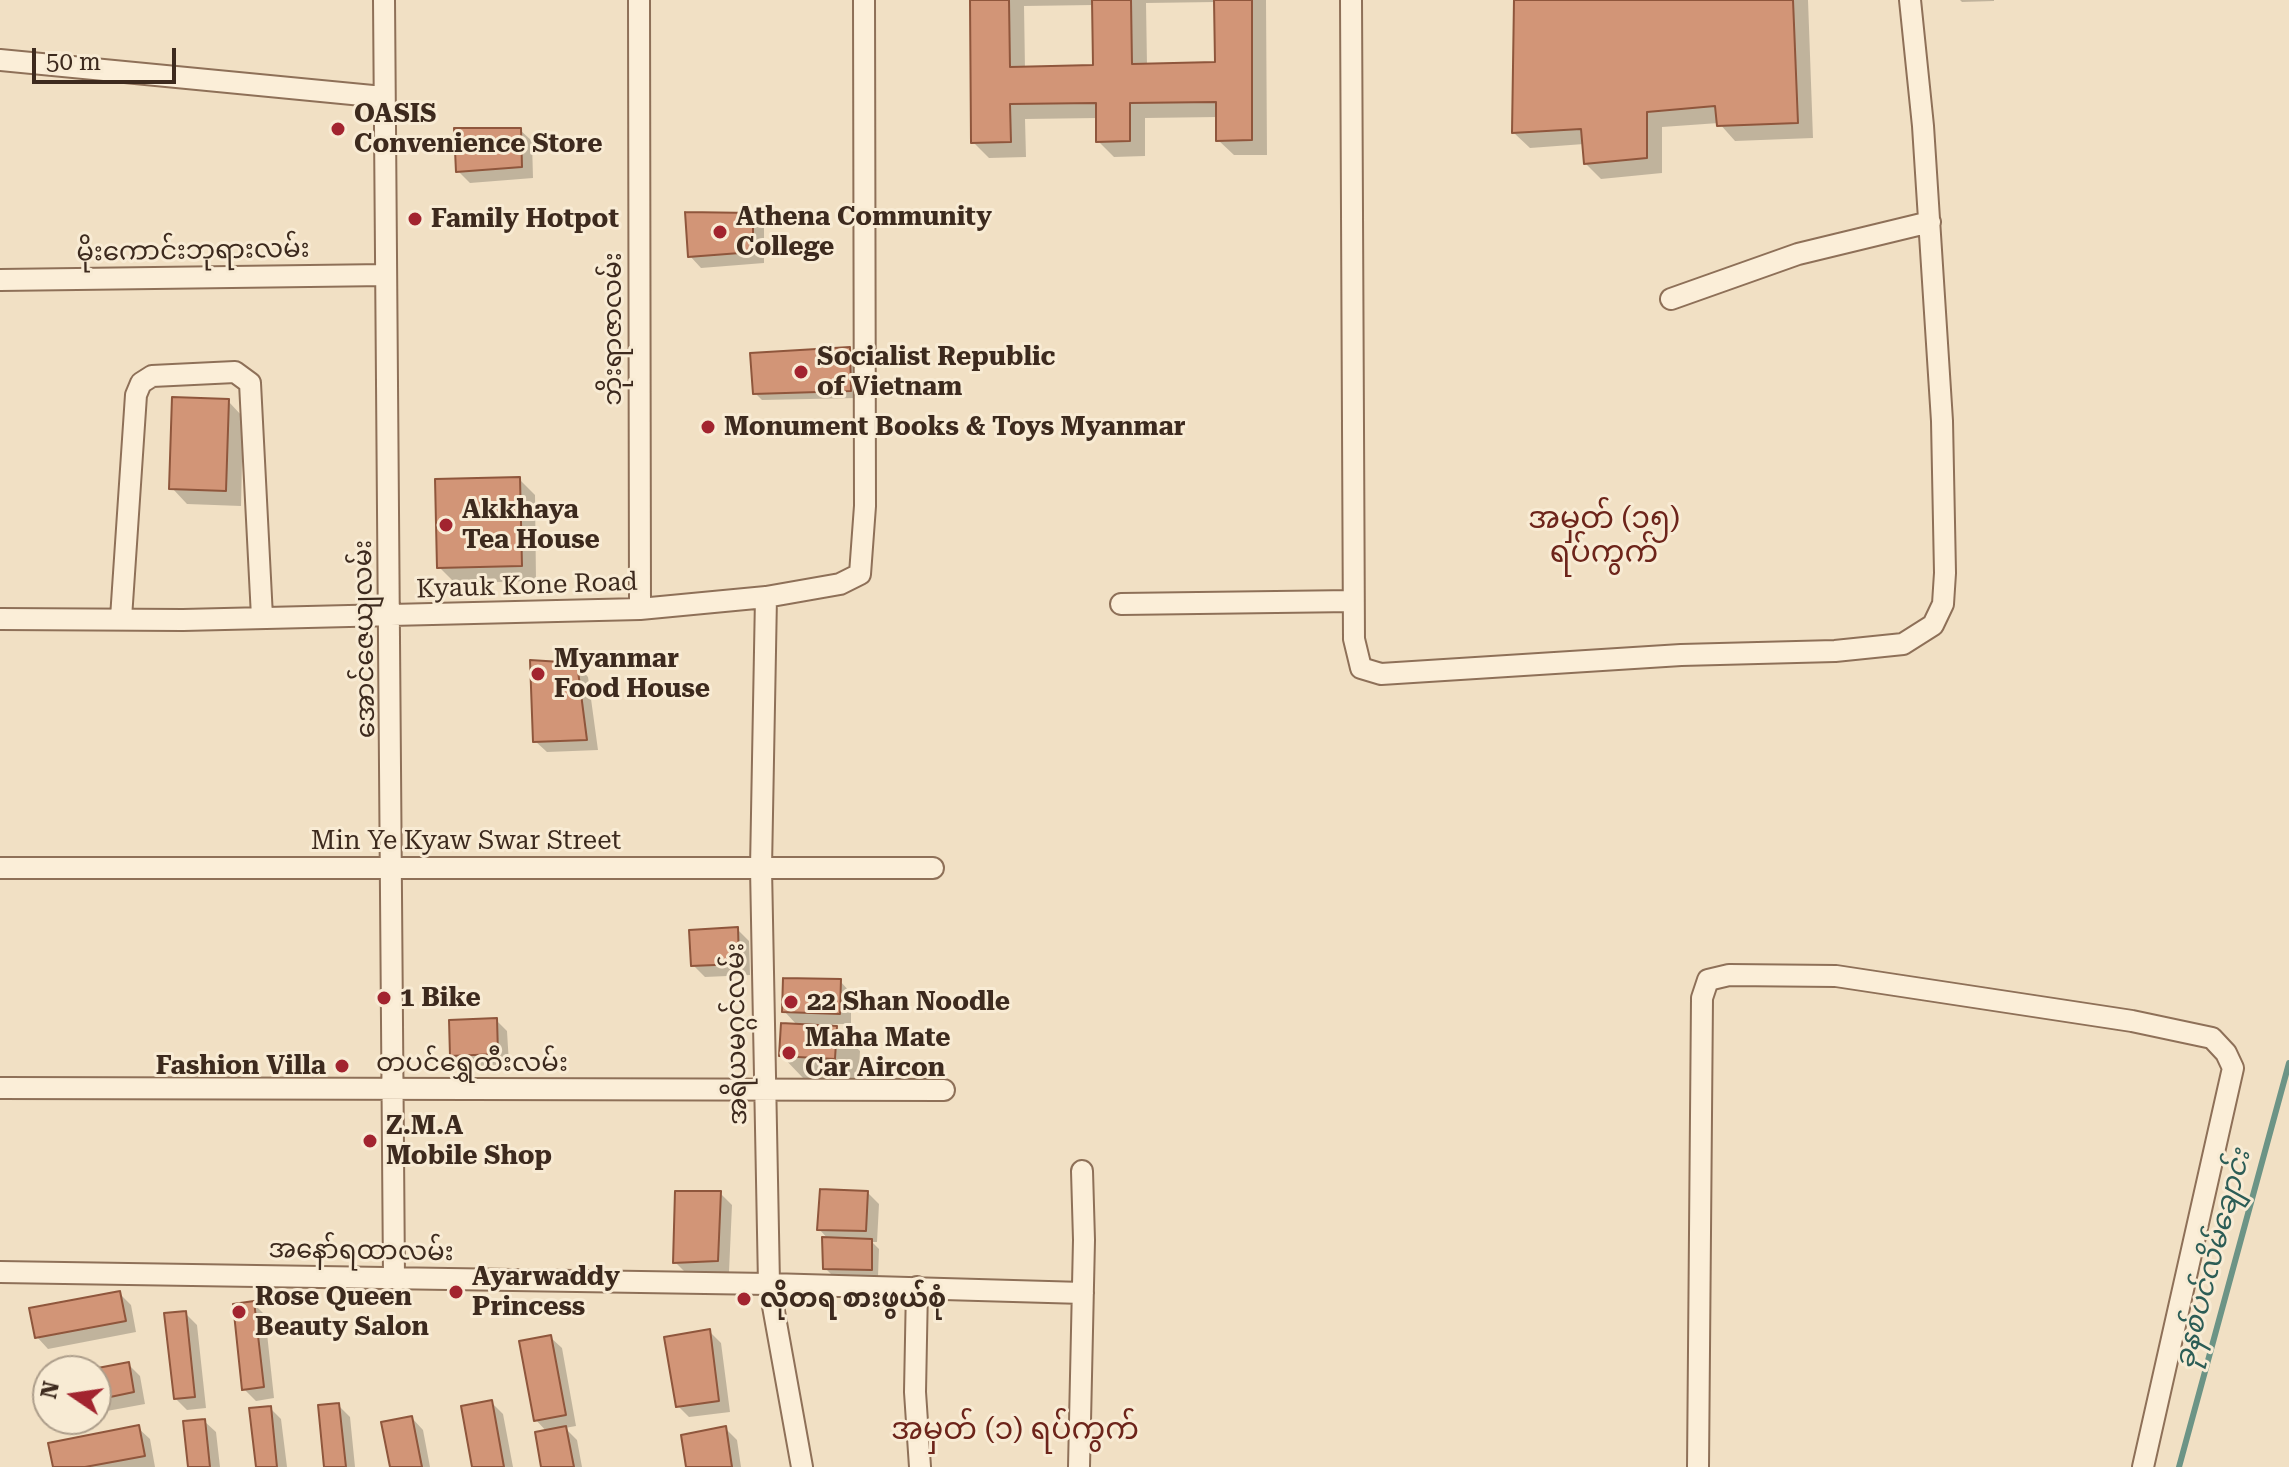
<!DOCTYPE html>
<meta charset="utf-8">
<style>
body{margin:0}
#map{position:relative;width:2289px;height:1467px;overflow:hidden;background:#f1e0c4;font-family:"Roboto Serif",serif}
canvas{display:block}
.north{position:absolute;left:32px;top:1355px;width:80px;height:80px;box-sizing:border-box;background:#f8ebd4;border:2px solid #ad9e8b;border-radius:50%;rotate:283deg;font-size:22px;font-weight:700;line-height:32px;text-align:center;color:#3d2a1e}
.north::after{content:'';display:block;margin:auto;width:28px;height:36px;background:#a2242f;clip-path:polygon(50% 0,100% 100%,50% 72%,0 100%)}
.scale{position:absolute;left:32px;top:48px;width:144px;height:36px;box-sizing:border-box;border:4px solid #3d2a1e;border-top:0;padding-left:10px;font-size:24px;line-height:28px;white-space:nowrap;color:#3d2a1e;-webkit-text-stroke:6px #f8ebd4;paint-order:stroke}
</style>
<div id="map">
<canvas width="2289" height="1467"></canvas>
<div class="north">N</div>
<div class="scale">50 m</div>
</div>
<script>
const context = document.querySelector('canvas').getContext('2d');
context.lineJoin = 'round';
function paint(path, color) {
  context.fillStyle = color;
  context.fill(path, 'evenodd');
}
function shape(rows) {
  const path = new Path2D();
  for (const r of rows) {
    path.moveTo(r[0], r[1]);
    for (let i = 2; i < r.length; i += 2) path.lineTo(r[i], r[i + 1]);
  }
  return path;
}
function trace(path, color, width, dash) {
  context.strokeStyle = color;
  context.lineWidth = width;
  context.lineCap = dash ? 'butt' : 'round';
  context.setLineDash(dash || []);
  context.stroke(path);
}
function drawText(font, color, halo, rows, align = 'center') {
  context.font = font + ' "Roboto Serif","Noto Sans Myanmar",serif';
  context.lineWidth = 6;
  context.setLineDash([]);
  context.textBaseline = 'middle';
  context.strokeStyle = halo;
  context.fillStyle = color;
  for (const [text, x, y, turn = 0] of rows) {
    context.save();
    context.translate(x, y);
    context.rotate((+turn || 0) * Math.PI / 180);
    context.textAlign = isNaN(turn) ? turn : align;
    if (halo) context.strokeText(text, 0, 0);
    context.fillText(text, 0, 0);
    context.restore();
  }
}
const shadow = shape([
 [972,0,1266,0,1267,155,1234,155,1218,140,1218,117,1145,118,1145,156,1114,157,1098,141,1098,118,1025,119,1026,157,989,158,973,142],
 [1216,2,1217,64,1147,65,1146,3],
 [1094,5,1095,67,1025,69,1024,6],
 [1516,0,1808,0,1813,138,1735,141,1719,123,1662,127,1662,173,1601,179,1585,163,1584,144,1530,148,1514,133],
 [1960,0,1994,0,1994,1,1962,2],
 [520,130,532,141,533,178,470,183,458,171],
 [752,215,764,226,764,263,701,268,690,256],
 [849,349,857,356,857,398,762,400,755,393],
 [228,401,243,417,241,506,187,504,172,488],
 [519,479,535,495,536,581,455,583,439,567],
 [577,665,588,677,598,750,547,752,535,741],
 [737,929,749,941,750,975,705,977,693,965],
 [840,981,851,993,851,1024,832,1024,860,1051,858,1082,804,1079,781,1055,798,1026,784,1011],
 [496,1020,507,1031,509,1064,464,1067,452,1055],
 [867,1192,879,1204,877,1242,872,1242,879,1249,878,1276,832,1275,825,1268,829,1240,819,1229],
 [720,1193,732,1205,729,1272,687,1274,675,1262],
 [119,1293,131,1305,136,1332,48,1349,37,1337],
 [254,1304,265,1315,274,1398,256,1401,244,1389],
 [185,1313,197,1325,206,1408,187,1410,175,1398],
 [709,1331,721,1343,730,1412,689,1417,678,1406],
 [550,1337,562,1348,576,1426,565,1428,577,1440,582,1467,543,1467,547,1432,536,1420],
 [128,1364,140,1376,145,1404,96,1413,96,1371,93,1371],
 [491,1402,503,1414,513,1467,474,1467],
 [338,1405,350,1417,355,1467,326,1467],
 [270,1408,281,1419,287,1467,258,1467],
 [412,1418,423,1430,430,1467,392,1467],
 [204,1421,216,1432,220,1467,190,1467],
 [138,1428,150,1439,155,1467,55,1467],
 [726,1429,737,1440,741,1467,688,1467]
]);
const stream = shape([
 [2179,1467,2289,1063]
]);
const building = shape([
 [970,0,1009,0,1010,67,1093,65,1092,0,1131,0,1132,64,1215,62,1214,0,1252,0,1252,140,1216,141,1216,102,1130,103,1130,141,1096,142,1096,103,1010,104,1011,142,971,143,970,0],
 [1514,0,1793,0,1798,123,1717,126,1715,106,1647,112,1647,158,1584,164,1581,129,1512,133,1514,0],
 [454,128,521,128,522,167,456,172,454,128],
 [685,212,753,213,753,252,688,257,685,212],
 [850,347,851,391,753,394,750,353,850,347],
 [172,397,229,399,226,491,169,489,172,397],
 [520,477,522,566,437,568,435,479,520,477],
 [530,660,577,663,587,740,533,742,530,660],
 [738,927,739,964,691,966,689,930,738,927],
 [783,978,841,979,840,1014,782,1012,783,978],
 [497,1018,498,1054,450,1056,449,1020,497,1018],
 [781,1023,837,1026,835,1059,779,1056,781,1023],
 [820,1189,868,1191,866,1231,817,1230,820,1189],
 [675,1191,721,1191,718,1261,673,1263,675,1191],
 [822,1237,872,1239,872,1270,823,1269,822,1237],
 [120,1291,126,1321,35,1338,29,1308,120,1291],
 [254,1301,264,1387,242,1390,233,1304,254,1301],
 [186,1311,195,1397,174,1399,164,1313,186,1311],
 [710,1329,719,1401,676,1407,664,1337,710,1329],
 [551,1335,566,1415,534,1421,519,1341,551,1335],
 [129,1362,134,1392,96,1400,96,1371,82,1371,129,1362],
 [48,1377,48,1409,44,1410,38,1379,48,1377],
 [492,1400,504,1467,472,1467,461,1406,492,1400],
 [339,1403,346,1467,324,1467,318,1405,339,1403],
 [271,1406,277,1467,256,1467,249,1408,271,1406],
 [412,1416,422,1467,390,1467,381,1422,412,1416],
 [205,1419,210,1467,188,1467,183,1421,205,1419],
 [139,1425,145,1456,85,1467,53,1467,48,1443,139,1425],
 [566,1426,574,1467,541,1467,535,1432,566,1426],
 [726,1426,732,1467,686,1467,681,1435,726,1426]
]);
const street = shape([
 [384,0,394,1277],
 [639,0,640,609],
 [1351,0,1354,639,1361,668,1381,674,1681,655,1835,651,1903,644,1933,625,1943,604,1945,573,1942,421,1923,126,1910,0],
 [0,60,383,97],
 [0,280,386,275],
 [1671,299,1798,254,1930,222],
 [766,597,761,868,769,1284,802,1467],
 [1121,604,1353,601],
 [121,618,136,395,141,383,152,376,235,372,250,383,262,617],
 [0,619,183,620,640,609,766,597,840,584,860,574,865,506,864,0],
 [0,868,933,868],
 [0,1088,944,1090],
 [0,1272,769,1284,1083,1293],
 [917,1287,915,1392,920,1467],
 [1079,1467,1084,1240,1082,1171],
 [1698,1467,1702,998,1708,980,1729,975,1836,976,2132,1021,2212,1038,2226,1053,2233,1068,2143,1467]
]);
const markers = [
 [338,129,8,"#a2242f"],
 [415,219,8,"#a2242f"],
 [720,232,8,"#a2242f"],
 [801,372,8,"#a2242f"],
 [708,427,8,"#a2242f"],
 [446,525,8,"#a2242f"],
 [538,674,8,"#a2242f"],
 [384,998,8,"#a2242f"],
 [791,1002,8,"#a2242f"],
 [789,1053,8,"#a2242f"],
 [342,1066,8,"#a2242f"],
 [370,1141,8,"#a2242f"],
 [456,1292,8,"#a2242f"],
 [744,1299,8,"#a2242f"],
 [239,1312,8,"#a2242f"]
];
const poiNames = [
 ["OASIS",354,114],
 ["Convenience Store",354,144],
 ["Athena Community",736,217],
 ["College",736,247],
 ["Family Hotpot",431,219],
 ["Socialist Republic",817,357],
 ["of Vietnam",817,387],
 ["Monument Books & Toys Myanmar",724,427],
 ["Akkhaya",462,510],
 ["Tea House",462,540],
 ["Myanmar",554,659],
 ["Food House",554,689],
 ["1 Bike",400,998],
 ["22 Shan Noodle",807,1002],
 ["Maha Mate",805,1038],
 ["Car Aircon",805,1068],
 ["Fashion Villa",326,1066,"right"],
 ["Z.M.A",386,1126],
 ["Mobile Shop",386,1156],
 ["Ayarwaddy",472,1277],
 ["Princess",472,1307],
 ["Rose Queen",255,1297],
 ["Beauty Salon",255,1327],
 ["လိုတရ စားဖွယ်စုံ",760,1299]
];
const streetNames = [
 ["မိုးကောင်းဘုရားလမ်း",193,251,-1],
 ["ဘိုးရာဇာလမ်း",613,329,-90],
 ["Kyauk Kone Road",527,586,-2],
 ["အောင်ဇေယျလမ်း",365,639,-91],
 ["Min Ye Kyaw Swar Street",466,841],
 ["အရိယမဂ္ဂင်လမ်း",737,1034,-91],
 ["တပင်ရွှေထီးလမ်း",472,1063],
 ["အနော်ရထာလမ်း",361,1251,1]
];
const waterNames = [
 ["ခုနစ်ပင်လိမ်ချောင်း",2213,1259,-75]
];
const quarterNames = [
 ["အမှတ် (၁၅)",1604,519],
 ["ရပ်ကွက်",1604,553],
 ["အမှတ် (၁) ရပ်ကွက်",1015,1430]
];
paint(shadow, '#0003');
trace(stream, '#6c9486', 6);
paint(building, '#d29577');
trace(building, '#8f563c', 2);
trace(street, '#8e7058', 24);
trace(street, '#fbeed8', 20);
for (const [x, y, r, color] of markers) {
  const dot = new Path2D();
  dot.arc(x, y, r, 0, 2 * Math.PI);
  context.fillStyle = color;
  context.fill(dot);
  trace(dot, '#f8ebd4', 3);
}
drawText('bold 26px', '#3d2a1e', '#f8ebd4', poiNames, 'left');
drawText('26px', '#3d2a1e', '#f8ebd4', streetNames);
drawText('italic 28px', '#2c5d56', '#f8ebd4', waterNames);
drawText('30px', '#6d241a', '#f8ebd4', quarterNames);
</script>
